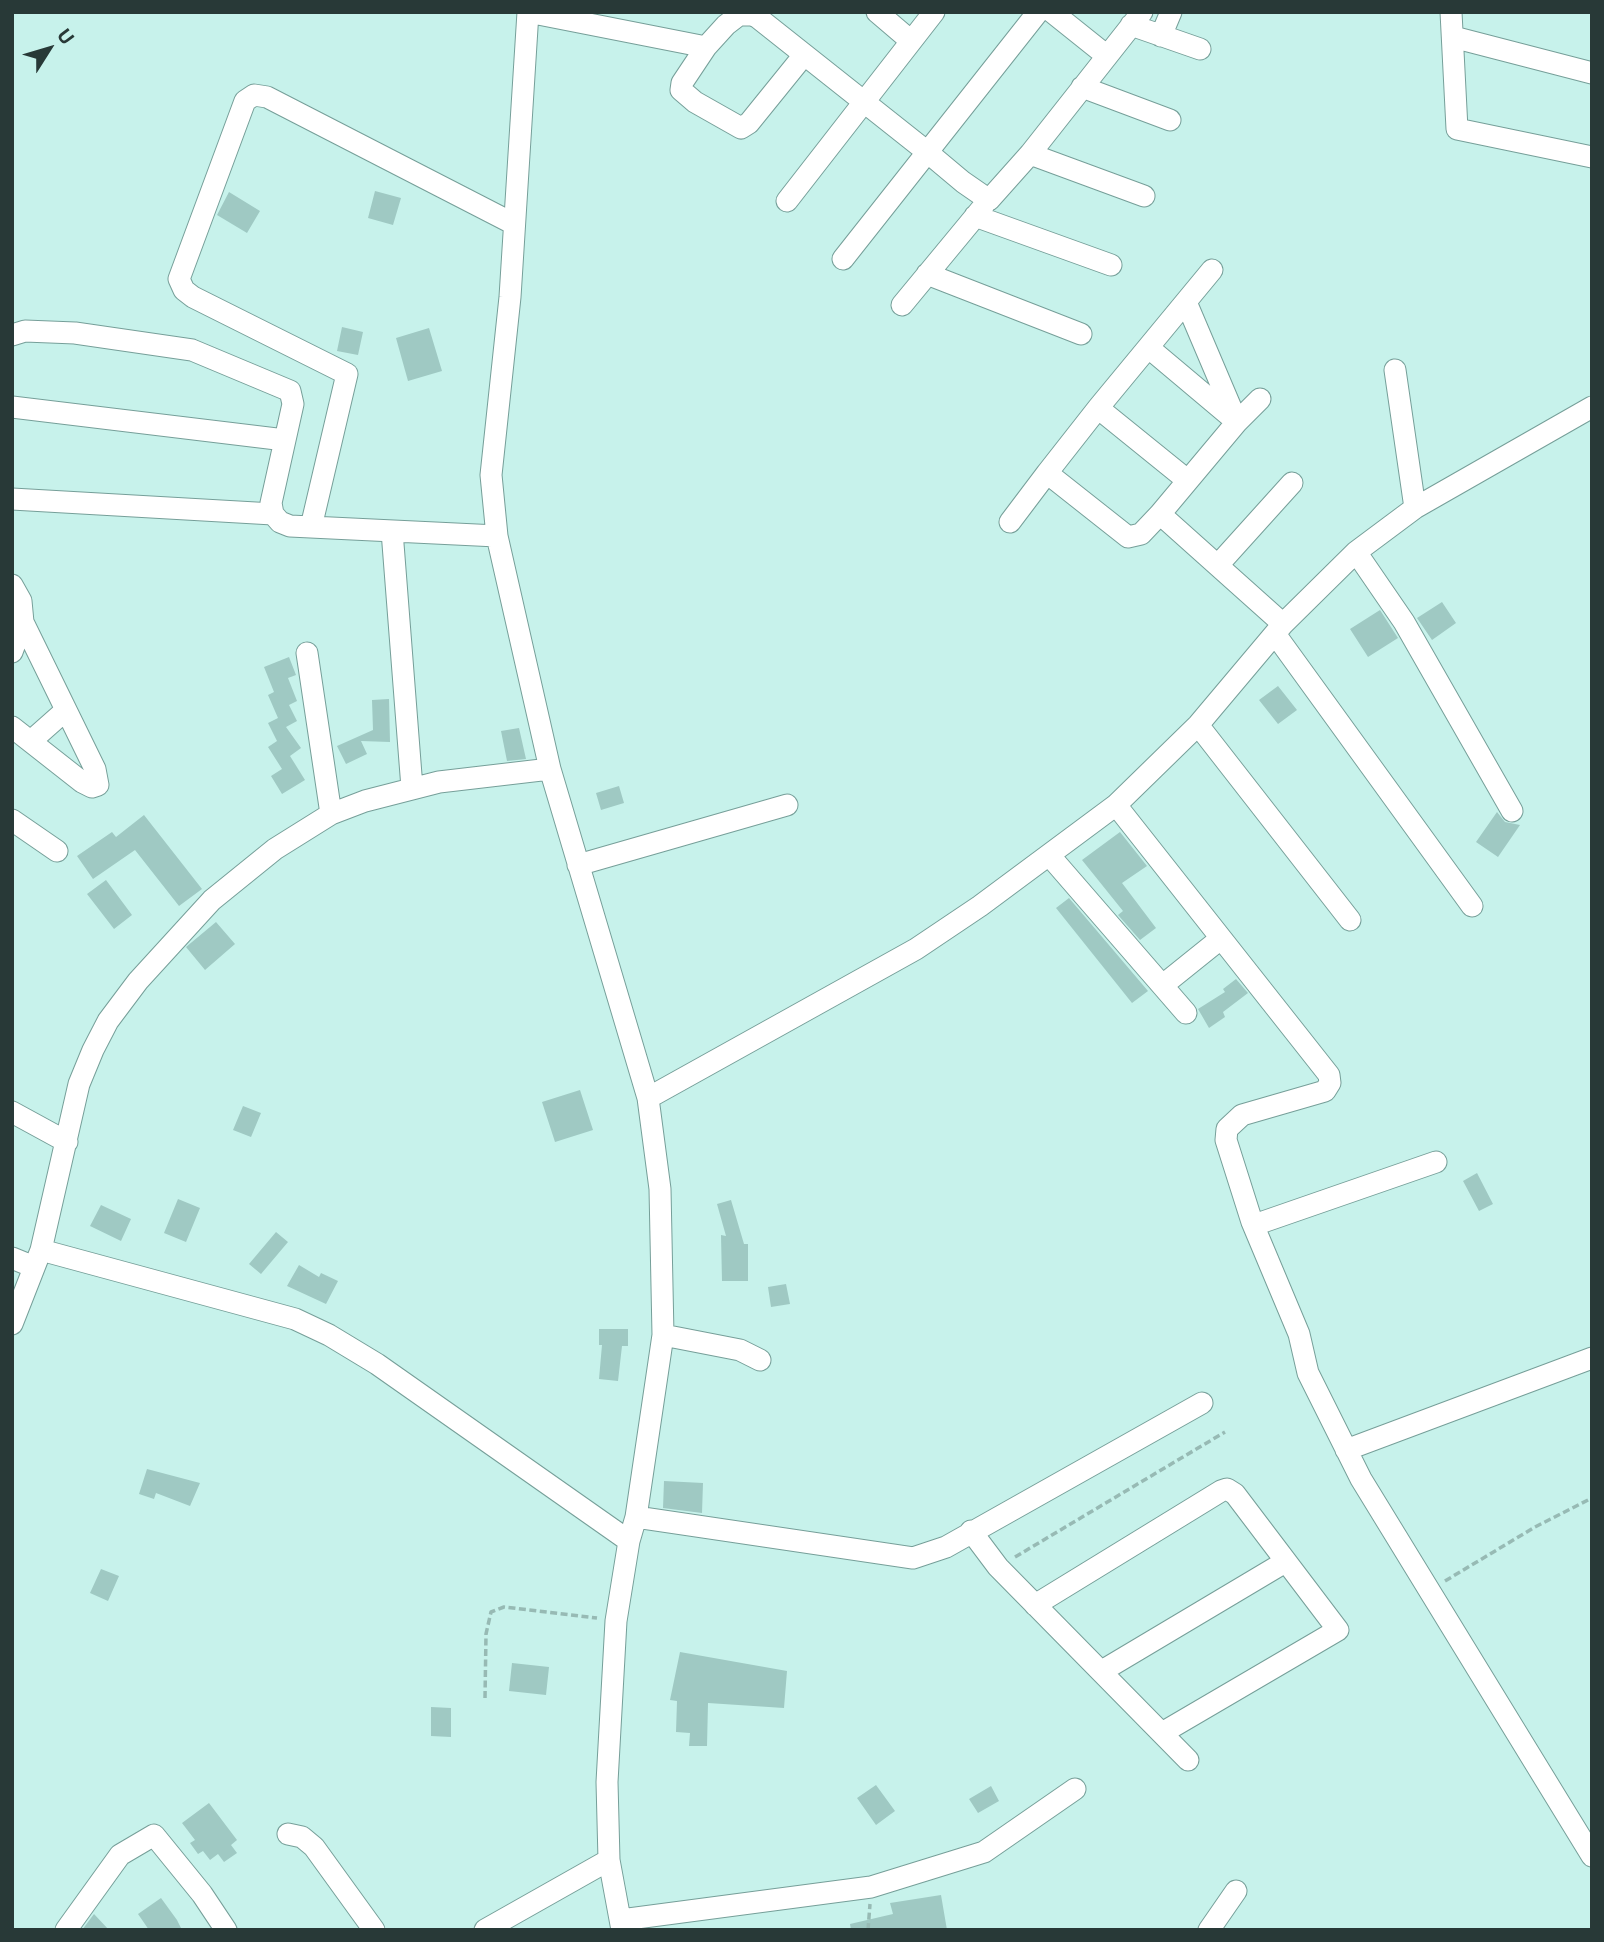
<!DOCTYPE html>
<style>
body{margin:0}
#map{position:relative;width:1604px;height:1942px;overflow:hidden;background:#c7f2eb;font-family:"Public Sans",sans-serif}
canvas{display:block}
.frame{position:absolute;inset:0;border:14px solid #283937;pointer-events:none}
.north{position:absolute;left:14px;top:14px;width:70px;height:70px;-webkit-text-stroke:5px #c7f2eb;paint-order:stroke;rotate:53deg;font-size:19px;font-weight:700;line-height:28px;text-align:center;color:#283937}
.north::after{content:'';display:block;margin:auto;width:24px;height:32px;background:#283937;clip-path:polygon(50% 0,100% 100%,50% 72%,0 100%)}
</style>
<div id="map">
<canvas width="1604" height="1942"></canvas>
<div class="frame"></div>
<div class="north">U</div>
</div>
<script>
const context = document.querySelector('canvas').getContext('2d');
context.lineJoin = 'round';
function paint(path, color) {
  context.fillStyle = color;
  context.fill(path, 'evenodd');
}
function shape(rows) {
  const path = new Path2D();
  for (const r of rows) {
    path.moveTo(r[0], r[1]);
    for (let i = 2; i < r.length; i += 2) path.lineTo(r[i], r[i + 1]);
  }
  return path;
}
function trace(path, color, width, dash) {
  context.strokeStyle = color;
  context.lineWidth = width;
  context.lineCap = dash ? 'butt' : 'round';
  context.setLineDash(dash || []);
  context.stroke(path);
}
const building = shape([
 [375,191,401,198,393,225,368,218],
 [229,192,260,211,247,233,217,215],
 [342,327,363,332,358,355,337,351],
 [429,328,442,371,408,381,396,338],
 [1442,602,1456,623,1432,640,1417,618],
 [1380,610,1398,638,1368,657,1350,629],
 [289,657,296,675,288,678,297,701,289,705,297,721,286,727,301,748,290,756,305,780,282,794,271,776,282,769,268,747,277,741,268,723,278,718,268,695,274,692,264,667],
 [1278,686,1297,710,1278,724,1259,700],
 [389,699,390,742,361,741,367,754,346,764,337,746,373,730,372,700],
 [519,728,526,759,507,761,501,731],
 [619,786,624,803,601,810,596,793],
 [1497,812,1505,822,1520,825,1498,857,1476,842],
 [144,815,202,889,179,906,135,850,93,879,77,856,112,832,116,837],
 [1120,832,1147,866,1122,883,1156,928,1140,940,1118,915,1123,911,1082,860],
 [106,880,132,915,114,929,87,894],
 [1069,898,1148,991,1132,1003,1056,908],
 [216,922,235,944,205,970,186,947],
 [1236,979,1248,993,1223,1012,1225,1017,1209,1028,1198,1009,1225,992,1223,989],
 [580,1090,593,1130,555,1142,542,1102],
 [243,1106,261,1113,251,1137,233,1130],
 [1477,1173,1493,1204,1479,1211,1463,1181],
 [178,1199,200,1208,186,1242,164,1233],
 [731,1200,744,1244,748,1244,748,1281,722,1281,721,1235,726,1236,717,1204],
 [101,1205,131,1219,121,1241,90,1226],
 [276,1232,288,1242,261,1274,249,1264],
 [299,1265,319,1277,321,1273,338,1281,326,1304,287,1286],
 [786,1284,790,1304,771,1307,768,1287],
 [599,1329,628,1329,628,1346,622,1346,618,1381,599,1379,602,1345,599,1345],
 [147,1469,200,1483,190,1506,156,1493,154,1499,139,1494],
 [664,1481,703,1483,702,1513,663,1508],
 [101,1569,119,1576,108,1601,90,1593],
 [680,1652,787,1671,784,1708,708,1703,707,1746,689,1746,690,1733,676,1732,677,1701,670,1700],
 [512,1663,549,1667,546,1695,509,1691],
 [431,1707,451,1708,451,1737,431,1736],
 [876,1785,895,1811,876,1825,857,1798],
 [991,1786,999,1801,978,1813,969,1799],
 [209,1803,237,1840,231,1845,237,1853,224,1862,218,1854,210,1860,203,1851,198,1854,190,1843,195,1840,182,1823],
 [941,1895,947,1930,851,1930,850,1924,893,1914,890,1903],
 [161,1898,177,1920,182,1930,149,1930,138,1914],
 [94,1914,109,1930,82,1930]
]);
const path = shape([
 [1015,1557,1225,1432],
 [1445,1581,1535,1527,1592,1498],
 [485,1698,486,1634,491,1612,504,1607,597,1618],
 [868,1930,870,1904]
]);
const minor = shape([
 [877,12,911,41],
 [1052,12,1107,56],
 [1451,12,1457,129,1592,157],
 [1131,25,1200,49],
 [1161,36,1171,12],
 [1453,37,1592,73],
 [804,55,749,123,741,128,695,102,681,90,682,83,706,47,726,25,739,15,752,15,757,17,926,151,963,182,989,200,1030,154,1142,12],
 [1082,87,1170,120],
 [1030,154,1144,196],
 [787,201,934,12],
 [975,216,1111,265],
 [843,259,1038,12],
 [927,274,1081,334],
 [1186,302,1237,422,1160,514,1283,624],
 [902,305,983,207],
 [12,335,25,331,75,333,192,350,290,391,293,404,271,503,273,514,280,522,290,526,497,536],
 [1149,348,1237,422,1260,399],
 [1395,370,1415,508],
 [12,407,285,440],
 [1098,408,1212,270],
 [12,499,273,514],
 [1160,514,1141,534,1128,537,1047,473,1098,408,1187,480],
 [1010,522,1047,473],
 [311,527,347,374,193,297,184,290,179,279,245,101,254,95,267,97,514,224],
 [392,531,412,788],
 [1356,552,1404,622,1512,811],
 [1218,565,1292,483],
 [12,585,21,601,23,622,95,769,98,785,92,787,82,782,12,727],
 [1275,634,1472,906],
 [12,652,23,622],
 [307,653,331,814],
 [1198,725,1350,920],
 [31,741,66,710],
 [1116,805,1329,1075,1330,1083,1325,1091,1242,1115,1227,1129,1226,1140,1252,1222,1299,1334,1308,1373,1361,1479,1592,1856],
 [12,820,57,851],
 [1049,855,1186,1013],
 [578,865,787,805],
 [1163,985,1219,940],
 [648,1098,916,949,980,906,1116,805,1198,725,1283,624,1356,552,1415,508,1592,407],
 [12,1112,67,1142],
 [1252,1222,1260,1223,1436,1162],
 [41,1250,295,1319,329,1335,377,1364,629,1541],
 [12,1258,34,1267],
 [12,1324,41,1250,79,1084,93,1050,108,1021,138,981,212,900,275,849,331,814,365,801,439,782,550,769],
 [663,1335,740,1350,760,1360],
 [1346,1450,1592,1358],
 [636,1517,913,1558,946,1547,1202,1403],
 [971,1531,998,1567,1188,1760],
 [1035,1605,1221,1491,1227,1489,1235,1494,1338,1630,1162,1733],
 [1102,1671,1285,1562],
 [288,1834,302,1837,314,1847,374,1930],
 [621,1920,871,1887,984,1852,1075,1789],
 [66,1930,120,1855,154,1835,202,1894,226,1930],
 [485,1930,609,1860],
 [622,1930,609,1860,607,1782,616,1621,629,1541,636,1517,663,1335,660,1189,648,1098,550,769,497,536,491,475,510,297,528,12,706,47],
 [1209,1930,1236,1891]
]);
paint(building, '#9fc9c3');
trace(minor, '#769f99', 23);
trace(path, '#97bab4', 3.5, [7, 3.5]);
trace(minor, '#fff', 21);
</script>
